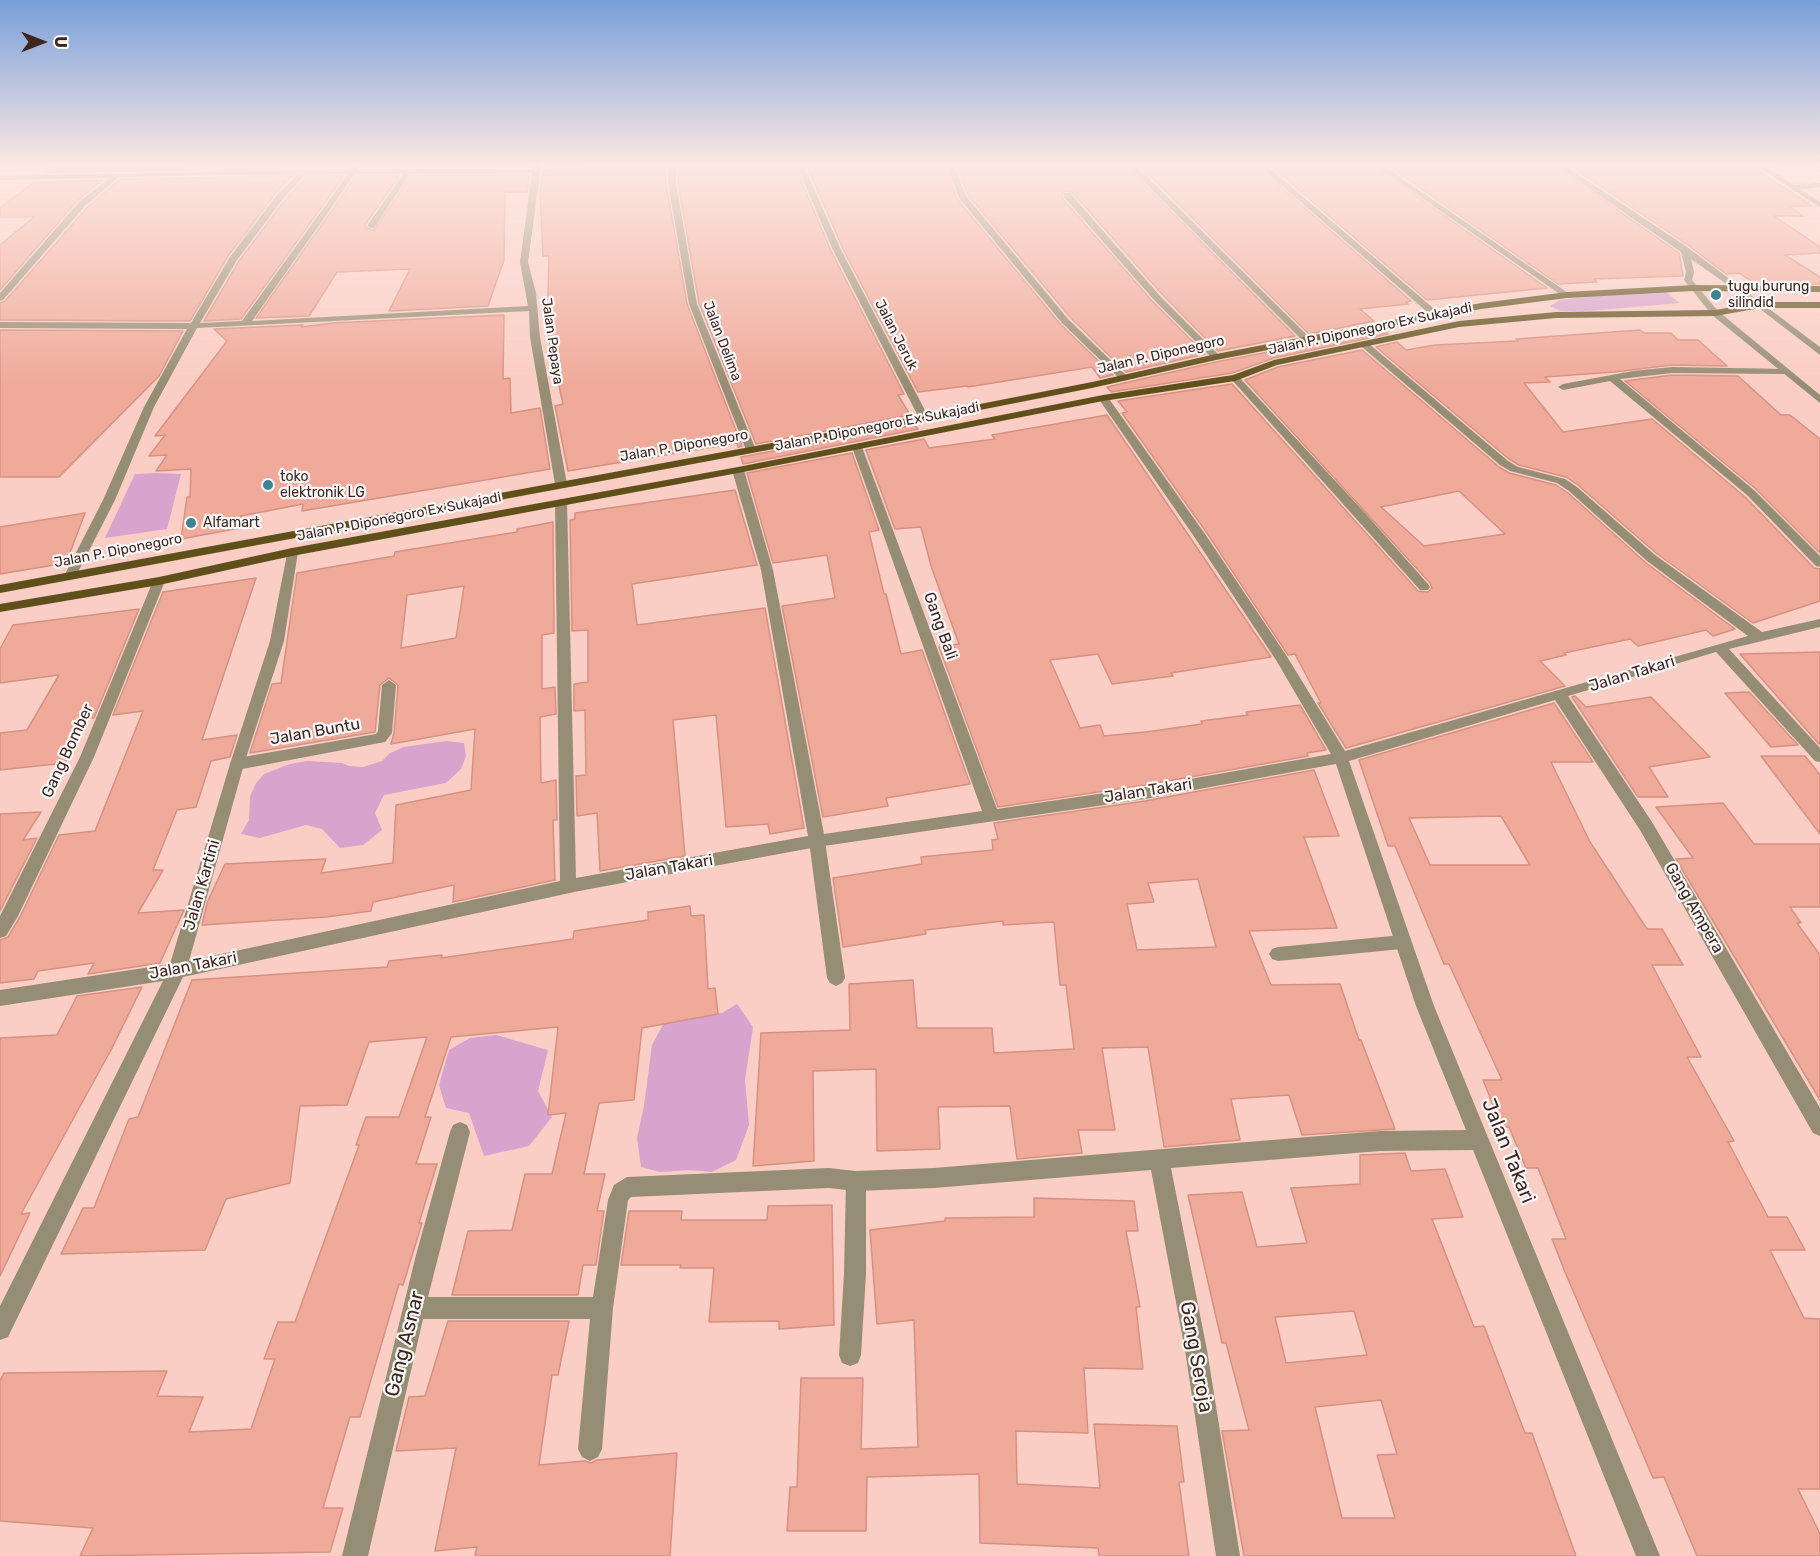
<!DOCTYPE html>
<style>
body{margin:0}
#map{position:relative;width:1820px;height:1556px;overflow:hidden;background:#facec4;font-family:Rubik,sans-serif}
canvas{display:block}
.north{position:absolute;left:12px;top:12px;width:60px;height:60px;-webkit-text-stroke:4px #fbfbfb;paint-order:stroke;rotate:90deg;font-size:16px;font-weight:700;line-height:24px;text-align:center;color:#40251f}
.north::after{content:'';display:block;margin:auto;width:21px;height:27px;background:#40251f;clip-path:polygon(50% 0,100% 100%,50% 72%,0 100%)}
</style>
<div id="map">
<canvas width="1820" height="1556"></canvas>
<div class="north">U</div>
</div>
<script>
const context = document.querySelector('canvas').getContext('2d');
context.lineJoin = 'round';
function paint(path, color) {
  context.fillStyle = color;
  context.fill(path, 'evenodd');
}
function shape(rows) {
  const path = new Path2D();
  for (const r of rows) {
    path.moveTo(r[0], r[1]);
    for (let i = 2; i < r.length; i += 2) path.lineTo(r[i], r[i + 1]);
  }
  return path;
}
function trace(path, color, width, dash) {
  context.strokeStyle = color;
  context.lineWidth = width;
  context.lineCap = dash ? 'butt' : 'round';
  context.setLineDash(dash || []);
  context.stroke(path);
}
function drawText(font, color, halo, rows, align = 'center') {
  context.font = font + ' Rubik,sans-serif';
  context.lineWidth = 4.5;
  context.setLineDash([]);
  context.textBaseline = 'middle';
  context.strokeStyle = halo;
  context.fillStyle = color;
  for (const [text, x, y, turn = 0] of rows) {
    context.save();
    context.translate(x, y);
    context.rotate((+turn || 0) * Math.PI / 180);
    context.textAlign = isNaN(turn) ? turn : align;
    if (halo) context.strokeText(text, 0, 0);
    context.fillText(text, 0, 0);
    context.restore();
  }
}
const green = shape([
 [1663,290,1680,303,1588,311,1560,311,1550,306,1560,300,1591,296],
 [156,473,181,474,167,529,105,538,135,474],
 [446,741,464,743,466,756,461,769,446,783,384,795,375,813,382,830,363,845,340,848,322,829,306,825,260,838,241,834,249,820,250,797,256,783,264,774,290,764,307,761,342,763,349,766,363,767,382,761,390,753,404,747],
 [737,1004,753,1027,745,1080,749,1125,736,1160,712,1172,688,1170,660,1172,641,1167,637,1138,644,1106,652,1045,667,1017,693,1010,722,1013],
 [496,1035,548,1050,538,1091,552,1117,529,1146,484,1156,469,1113,446,1108,439,1085,449,1050,470,1038]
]);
const building = shape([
 [54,166,183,166,179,170,46,173,54,166],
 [666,166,666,183,687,304,742,446,738,447,737,443,568,471,555,406,563,404,547,331,549,256,543,256,540,192,543,170,666,166],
 [678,166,795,166,831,251,904,394,898,395,910,415,756,444,699,303,678,183,678,166],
 [807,166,945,166,957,199,1060,324,1113,375,1100,378,1092,367,968,387,967,386,918,392,843,249,807,166],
 [957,166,1126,166,1295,336,1218,351,1162,294,1072,192,1064,191,1062,198,1152,301,1205,354,1126,372,1070,317,968,195,957,166],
 [1140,166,1257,166,1411,301,1406,302,1408,304,1360,309,1374,321,1309,334,1140,166],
 [1271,166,1374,166,1547,288,1427,300,1271,166],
 [1389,166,1555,166,1679,253,1683,276,1594,279,1597,282,1558,284,1389,166],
 [1570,166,1751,166,1812,206,1789,206,1803,216,1774,216,1820,247,1820,253,1785,255,1820,277,1820,284,1754,283,1739,273,1726,274,1688,245,1570,166],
 [529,175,527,192,505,192,504,260,488,306,389,311,410,269,337,272,309,316,256,318,356,176,399,176,365,225,366,228,374,230,411,176,529,175],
 [292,176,275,194,228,256,190,321,0,320,0,303,5,301,87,208,120,179,292,176],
 [307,176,344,176,241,319,204,321,239,261,285,200,307,176],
 [103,180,77,201,0,290,0,245,34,217,0,217,0,208,34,182,103,180],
 [504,315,503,379,510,378,511,413,540,408,550,469,302,511,303,504,241,516,240,528,181,539,187,497,190,497,191,469,156,471,167,455,149,456,165,435,155,436,227,341,214,329,303,325,301,327,332,323,504,315],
 [0,330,183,331,159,376,59,477,0,477,0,330],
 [1384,330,1388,334,1274,358,1232,373,1111,392,1107,387,1216,362,1384,330],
 [1640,330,1644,333,1671,333,1678,340,1698,340,1727,366,1672,365,1614,372,1545,377,1550,382,1524,383,1563,432,1652,419,1745,497,1814,568,1820,569,1820,601,1753,623,1656,553,1578,485,1566,477,1519,465,1509,459,1376,347,1397,342,1406,350,1435,345,1518,341,1516,339,1640,330],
 [1362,350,1499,467,1509,473,1556,485,1568,493,1646,563,1735,629,1713,636,1706,630,1638,646,1630,639,1564,653,1566,655,1540,661,1565,686,1346,748,1318,703,1321,703,1295,654,1288,655,1207,533,1122,413,1127,412,1118,401,1232,384,1418,591,1428,592,1432,588,1430,583,1245,380,1278,367,1362,350],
 [1459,491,1505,534,1424,546,1381,507,1459,491],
 [1672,375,1738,376,1781,415,1790,415,1820,439,1820,553,1756,489,1625,381,1672,375],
 [1107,415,1271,657,1171,673,1173,676,1112,684,1098,654,1050,660,1080,728,1100,725,1104,736,1146,732,1202,724,1201,721,1248,715,1246,712,1300,705,1326,750,1307,753,1308,756,1145,785,998,807,939,647,959,644,931,566,921,527,895,529,866,450,924,439,929,448,995,439,992,435,1107,415],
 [915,425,918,429,743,464,741,457,915,425],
 [852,453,879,530,869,532,884,594,886,594,901,654,922,650,970,784,886,798,888,806,823,817,782,606,835,598,827,555,773,563,747,473,852,453],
 [735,490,757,565,632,584,637,625,765,608,804,828,770,834,768,824,726,827,716,715,673,720,685,856,600,871,597,813,577,816,576,776,586,775,585,710,574,711,574,684,588,682,588,630,572,631,570,520,575,519,575,513,735,490],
 [85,513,66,563,0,574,0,527,85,513],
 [553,522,554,633,542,635,542,689,555,687,556,714,540,717,541,783,556,780,557,820,553,820,555,880,453,902,454,885,373,902,371,911,326,917,202,925,207,903,225,864,326,859,321,873,393,863,396,805,471,790,475,729,391,744,394,733,398,685,389,678,380,685,375,732,250,753,272,684,281,683,297,573,394,556,395,552,517,532,517,529,553,522],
 [464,586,456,638,401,648,407,595,464,586],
 [256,578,202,740,237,735,230,757,211,761,196,807,177,810,153,870,163,870,138,913,184,910,160,963,88,974,94,963,38,971,34,979,0,983,0,940,8,937,20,917,59,835,95,831,143,711,113,715,163,592,256,578],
 [139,609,94,718,88,718,65,763,0,770,0,733,27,730,59,675,0,683,0,649,13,625,139,609],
 [1820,652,1820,744,1819,744,1740,654,1820,652],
 [1749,692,1798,745,1771,747,1725,693,1749,692],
 [1575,696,1586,707,1651,697,1710,757,1649,767,1668,797,1638,797,1572,697,1575,696],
 [1554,703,1593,762,1551,762,1590,842,1647,929,1662,929,1683,965,1652,965,1701,1057,1687,1057,1734,1141,1728,1142,1768,1217,1787,1217,1805,1250,1770,1250,1804,1318,1820,1319,1820,1489,1798,1489,1820,1534,1820,1556,1697,1556,1664,1477,1653,1478,1565,1272,1552,1239,1566,1239,1538,1168,1526,1168,1509,1127,1502,1127,1483,1080,1502,1080,1449,964,1444,964,1395,846,1388,846,1359,760,1554,703],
 [1501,816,1530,865,1430,865,1409,818,1501,816],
 [1761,756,1805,756,1820,775,1820,834,1761,756],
 [1314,770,1339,836,1304,837,1337,928,1249,931,1271,985,1340,984,1359,1040,1361,1040,1395,1129,1302,1135,1289,1095,1231,1099,1240,1140,1164,1147,1148,1047,1102,1048,1115,1130,1078,1130,1082,1153,1017,1159,1010,1106,938,1107,940,1149,877,1151,876,1069,813,1071,814,1161,753,1166,761,1033,850,1030,849,984,913,980,917,1028,992,1028,994,1053,1074,1049,1066,985,1060,985,1054,922,1003,925,1003,921,925,930,926,934,843,947,833,878,922,864,921,857,993,850,992,840,998,839,994,823,1145,801,1314,770],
 [1198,879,1216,947,1137,950,1127,904,1154,902,1148,883,1198,879],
 [1723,803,1754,844,1820,844,1820,907,1790,907,1801,923,1797,923,1820,955,1820,1100,1676,859,1693,858,1656,807,1723,803],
 [41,812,23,840,37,838,0,911,0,814,41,812],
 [690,906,691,916,704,915,708,989,715,988,718,1014,642,1028,634,1100,599,1103,584,1174,605,1174,597,1211,604,1211,596,1265,583,1265,578,1295,452,1295,468,1231,512,1230,525,1174,552,1174,566,1113,548,1115,558,1027,451,1037,425,1117,431,1117,416,1164,437,1164,419,1223,422,1223,403,1285,399,1284,360,1417,350,1417,323,1508,343,1508,330,1552,80,1556,93,1528,0,1521,0,1381,4,1373,167,1371,157,1396,203,1397,189,1432,251,1429,275,1359,264,1359,278,1322,295,1322,359,1145,356,1145,366,1117,399,1117,427,1037,369,1042,347,1105,300,1106,290,1183,226,1199,205,1250,61,1254,83,1208,94,1208,129,1119,138,1117,192,980,387,967,389,961,442,955,441,958,573,939,574,931,648,920,648,912,690,906],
 [142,987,112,1048,21,1214,30,1213,0,1276,0,1038,57,1035,77,996,142,987],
 [1405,1153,1411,1171,1445,1169,1463,1217,1432,1219,1474,1327,1484,1326,1525,1433,1532,1433,1576,1556,1244,1556,1222,1431,1249,1430,1226,1343,1222,1343,1188,1195,1242,1192,1257,1247,1307,1243,1291,1188,1360,1184,1360,1155,1405,1153],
 [1354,1311,1367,1355,1286,1363,1275,1317,1354,1311],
 [1381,1400,1397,1454,1377,1455,1395,1518,1342,1518,1315,1407,1381,1400],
 [1034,1198,1134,1201,1138,1231,1126,1231,1140,1307,1136,1307,1143,1369,1084,1368,1088,1433,1016,1431,1017,1484,1100,1488,1094,1424,1177,1426,1184,1482,1179,1482,1189,1556,1099,1556,1098,1548,980,1543,979,1474,867,1477,866,1531,787,1531,790,1487,797,1487,801,1378,863,1378,861,1449,918,1447,914,1320,877,1324,870,1230,945,1221,945,1218,1034,1217,1034,1198],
 [832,1205,834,1325,779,1329,779,1321,709,1322,714,1268,680,1268,681,1265,621,1265,629,1211,682,1211,681,1220,767,1220,768,1206,832,1205],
 [448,1321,569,1321,558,1375,552,1375,539,1465,585,1461,591,1463,597,1460,677,1453,670,1556,475,1556,477,1547,435,1551,456,1448,396,1451,409,1397,425,1396,448,1321]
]);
const service = shape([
 [389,680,396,685,392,733,385,742,237,770,232,768,230,764,232,760,237,758,376,734,378,731,382,685,389,680],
 [817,835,823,837,825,841,845,978,842,983,836,986,830,983,827,978,809,841,811,837,817,835],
 [1402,935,1408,937,1411,942,1408,947,1402,949,1278,961,1272,959,1269,954,1272,949,1278,947,1402,935],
 [856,1171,863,1174,866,1181,866,1274,861,1355,858,1363,850,1366,842,1363,839,1355,844,1274,846,1181,849,1174,856,1171],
 [602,1297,610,1300,613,1308,602,1449,598,1457,590,1461,582,1457,578,1449,591,1308,594,1300,602,1297]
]);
const minor = shape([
 [353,166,360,166,358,169,533,169,533,166,541,166,528,262,536,293,540,337,567,484,565,486,561,487,555,484,530,337,529,311,197,328,154,407,115,500,76,576,70,580,66,579,64,576,103,500,144,407,187,329,0,328,0,322,191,323,230,257,277,195,298,174,119,177,85,206,3,300,0,301,0,293,79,202,110,178,0,180,0,176,351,169,353,166],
 [532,173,520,262,528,306,252,321,355,174,403,174,367,226,371,228,374,228,410,174,532,173],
 [306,174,348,174,242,321,200,323,237,260,283,199,306,174],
 [668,166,676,166,676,183,697,304,756,450,755,452,751,453,746,450,689,304,668,183,668,166],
 [797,166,804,166,841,250,929,418,928,420,919,418,833,250,797,166],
 [947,166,954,166,966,196,1068,319,1127,376,1127,380,1121,380,1062,323,959,198,947,166],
 [1128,166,1136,166,1310,338,1310,342,1304,342,1128,166],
 [1259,166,1267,166,1439,313,1439,317,1433,317,1259,166],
 [1376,166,1384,166,1571,295,1564,297,1376,166],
 [1757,166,1766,166,1794,185,1820,183,1820,187,1800,189,1820,202,1820,207,1757,166],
 [1064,193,1070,193,1160,296,1219,355,1219,359,1213,359,1154,300,1064,197,1064,193],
 [1362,343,1368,343,1508,461,1518,467,1565,479,1577,487,1655,555,1762,632,1820,619,1820,627,1729,649,1820,748,1820,762,1815,761,1716,652,1568,696,1652,822,1820,1108,1820,1136,1813,1133,1640,830,1555,700,1349,761,1434,1006,1660,1556,1636,1556,1473,1150,1380,1151,1171,1168,1207,1350,1240,1556,1216,1556,1185,1350,1151,1170,934,1188,856,1191,829,1188,631,1197,628,1200,613,1308,610,1316,602,1319,423,1319,368,1556,342,1556,416,1255,450,1132,453,1125,460,1122,467,1125,470,1132,428,1297,593,1297,608,1200,614,1185,627,1177,829,1168,856,1171,934,1168,1380,1131,1466,1130,1416,1006,1336,764,1145,799,817,847,579,891,183,977,8,1337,0,1340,0,1306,163,981,0,1006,0,990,170,964,230,764,270,641,288,549,292,548,298,552,284,641,244,764,189,961,560,881,555,502,561,499,567,502,576,878,808,836,761,570,732,470,738,467,744,470,773,570,824,834,982,811,852,447,857,444,862,447,997,809,1145,787,1331,754,1276,660,1193,535,1098,398,1103,395,1107,396,1205,534,1286,655,1345,751,1748,636,1647,561,1569,491,1557,483,1510,471,1500,465,1362,347,1362,343],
 [1672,367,1788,369,1788,373,1785,374,1672,373,1620,379,1755,491,1820,556,1820,567,1816,566,1747,495,1610,381,1563,390,1558,387,1563,384,1633,371,1672,367],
 [1232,376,1238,376,1365,513,1428,584,1430,587,1428,590,1420,590,1232,380,1232,376],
 [159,577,165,581,94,757,18,916,6,936,0,938,0,916,80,757,153,581,159,577]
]);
const tertiary = shape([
 [1557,166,1565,166,1687,247,1820,347,1820,355,1738,292,1691,259,1694,272,1692,280,1718,311,1820,395,1820,403,1712,315,1684,280,1686,272,1681,252,1557,166]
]);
const primary = shape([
 [1693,285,1820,286,1820,292,1693,291,1567,298,1481,309,1216,360,1092,388,924,421,0,593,0,585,924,415,1092,382,1216,354,1481,303,1567,292,1693,285],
 [1761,302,1820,302,1820,308,1761,308,1715,316,1556,318,1459,327,1277,365,1235,381,1103,401,738,473,292,556,159,585,0,612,0,604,159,577,292,548,738,467,1103,395,1233,375,1274,360,1459,321,1556,312,1715,310,1761,302]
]);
const markers = [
 [1716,295,6,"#3f8391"],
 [268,485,6,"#3f8391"],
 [191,523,6,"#3f8391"]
];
const farPoinames = [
 ["tugu burung",1728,287],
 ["silindid",1728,303],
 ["toko",280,477],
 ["elektronik LG",280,493],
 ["Alfamart",203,523]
];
const farStreetnames = [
 ["Jalan P. Diponegoro Ex Sukajadi",1370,329,-12],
 ["Jalan Jeruk",896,335,63],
 ["Jalan Pepaya",552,341,82],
 ["Jalan Delima",722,341,69],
 ["Jalan P. Diponegoro",1161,355,-13],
 ["Jalan P. Diponegoro Ex Sukajadi",877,427,-11],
 ["Jalan P. Diponegoro",684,446,-10],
 ["Jalan P. Diponegoro Ex Sukajadi",399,517,-11],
 ["Jalan P. Diponegoro",118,551,-11]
];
const streetNames = [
 ["Gang Bali",940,626,70],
 ["Jalan Takari",1632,674,-17],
 ["Jalan Buntu",315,732,-10],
 ["Gang Bomber",68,751,-65],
 ["Jalan Takari",1148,791,-9],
 ["Jalan Takari",669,868,-10],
 ["Jalan Kartini",202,885,-74],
 ["Gang Ampera",1694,908,60],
 ["Jalan Takari",193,966,-11]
];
const nearStreetnames = [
 ["Jalan Takari",1508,1151,68],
 ["Gang Asnar",405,1344,-76],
 ["Gang Seroja",1196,1357,80]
];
paint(green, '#d6a4cd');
paint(building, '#f0aa9a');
trace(building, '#d69182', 1.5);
paint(service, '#968e74');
paint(minor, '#968e74');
paint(tertiary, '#968e74');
paint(primary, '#5f501b');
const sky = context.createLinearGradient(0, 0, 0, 384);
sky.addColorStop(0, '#789fd9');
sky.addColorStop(0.43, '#fde9e4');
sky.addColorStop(1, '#fde9e400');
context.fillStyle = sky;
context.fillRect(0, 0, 1820, 384);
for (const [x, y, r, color] of markers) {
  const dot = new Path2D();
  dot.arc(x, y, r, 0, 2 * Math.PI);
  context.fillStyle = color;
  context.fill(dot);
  trace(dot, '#fbfbfb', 2);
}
drawText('14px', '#40251f', '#fbfbfb', farPoinames, 'left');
drawText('14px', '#40251f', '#fbfbfb', farStreetnames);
drawText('16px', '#40251f', '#fbfbfb', streetNames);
drawText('20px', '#40251f', '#fbfbfb', nearStreetnames);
</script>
